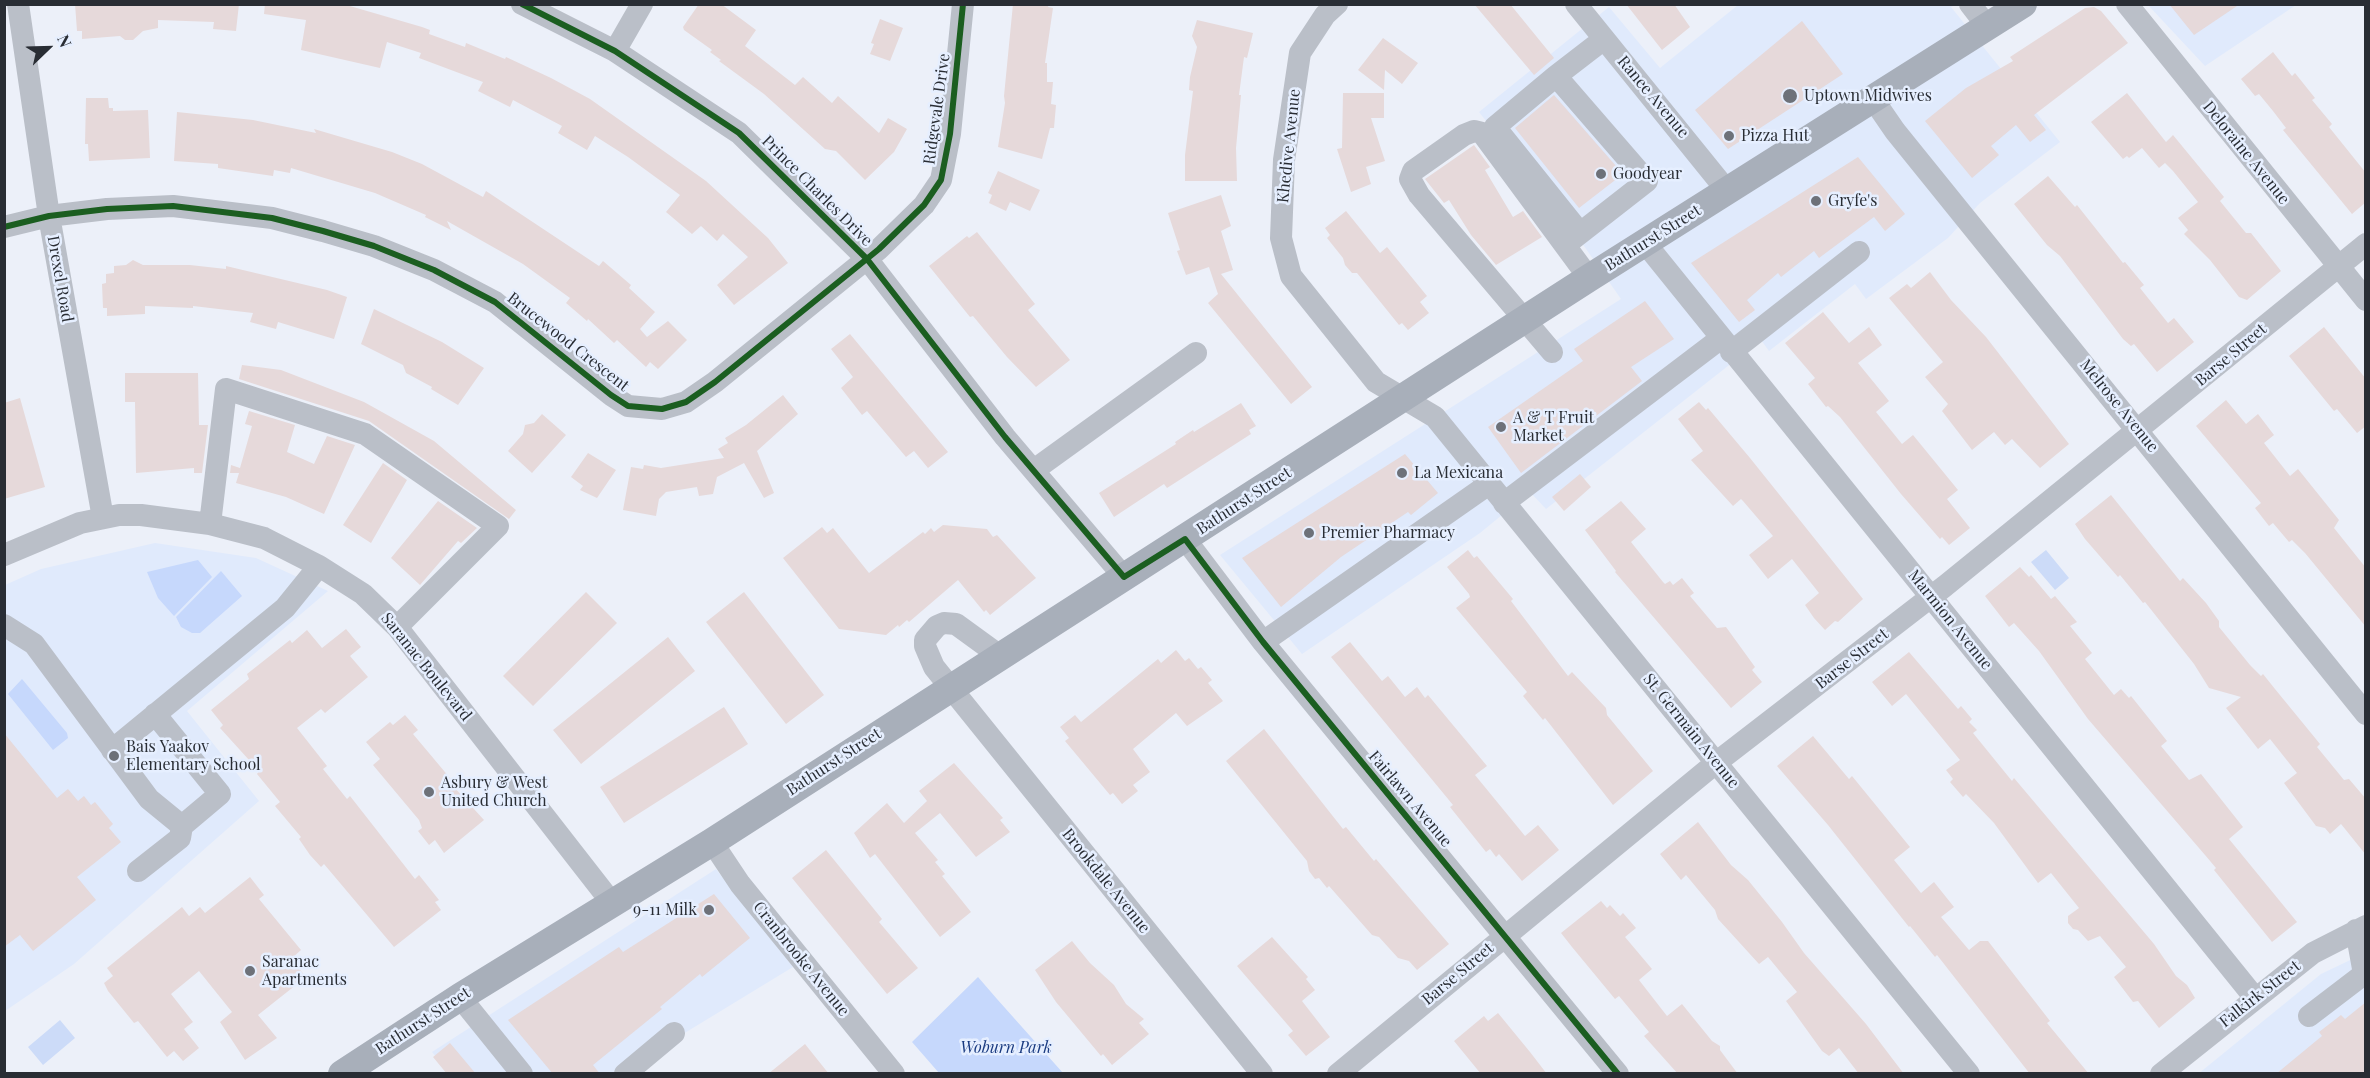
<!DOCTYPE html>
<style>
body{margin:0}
#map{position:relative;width:2370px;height:1078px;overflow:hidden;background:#ecf0f9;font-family:"Playfair Display",serif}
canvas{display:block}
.frame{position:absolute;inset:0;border:6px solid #292d34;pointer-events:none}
.north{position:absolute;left:18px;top:18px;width:60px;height:60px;-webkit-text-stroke:4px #e6efff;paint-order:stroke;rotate:67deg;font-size:16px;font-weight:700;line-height:24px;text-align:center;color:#292d34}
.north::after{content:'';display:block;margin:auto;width:21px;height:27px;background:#292d34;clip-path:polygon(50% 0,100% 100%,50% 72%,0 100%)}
</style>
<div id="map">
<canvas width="2370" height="1078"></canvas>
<div class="frame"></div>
<div class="north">N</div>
</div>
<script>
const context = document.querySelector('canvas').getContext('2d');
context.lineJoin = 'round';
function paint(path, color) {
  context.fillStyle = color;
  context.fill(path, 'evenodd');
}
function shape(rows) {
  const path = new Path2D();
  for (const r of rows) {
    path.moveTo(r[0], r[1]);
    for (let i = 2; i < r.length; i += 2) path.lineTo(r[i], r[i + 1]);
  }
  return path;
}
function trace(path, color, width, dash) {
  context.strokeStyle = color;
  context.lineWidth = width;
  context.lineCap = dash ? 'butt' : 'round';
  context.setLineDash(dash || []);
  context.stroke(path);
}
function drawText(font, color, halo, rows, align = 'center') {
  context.font = font + ' "Playfair Display",serif';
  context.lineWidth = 5;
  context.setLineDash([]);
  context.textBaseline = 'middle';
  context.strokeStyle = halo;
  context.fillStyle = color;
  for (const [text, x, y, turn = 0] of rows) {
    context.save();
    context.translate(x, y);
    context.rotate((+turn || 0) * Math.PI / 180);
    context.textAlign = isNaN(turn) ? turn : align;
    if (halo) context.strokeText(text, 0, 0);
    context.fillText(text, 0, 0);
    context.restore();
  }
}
const built = shape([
 [1738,5,1955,5,1951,7,2060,142,1980,203,1948,238,1866,299,1855,284,1769,351,1761,340,1546,509,1530,492,1480,533,1302,654,1220,555,1621,299,1584,246,1479,112,1609,7,1660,68],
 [2148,5,2296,5,2205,66],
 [155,543,256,558,328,591,187,711,259,801,74,964,5,1011,5,585,41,569],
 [716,869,793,967,683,1034,632,1073,450,1073,432,1052],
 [2365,953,2365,1073,2198,1074,2321,974]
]);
const green = shape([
 [198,560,212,577,174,616,158,598,147,572],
 [221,571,242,596,200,633,192,633,181,627,176,617],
 [22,679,67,733,68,738,53,750,8,694],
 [978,977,997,999,1063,1073,939,1073,912,1042]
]);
const water = shape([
 [2046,550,2069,578,2055,590,2031,562],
 [60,1020,75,1038,43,1065,28,1047]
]);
const building = shape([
 [75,4,239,4,236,31,213,29,214,22,158,20,158,28,143,31,133,40,125,40,120,36,82,39,82,31,77,31],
 [265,4,343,4,422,27,430,30,429,34,465,47,466,43,505,59,506,57,551,78,590,99,706,181,768,238,788,263,734,305,717,285,748,257,723,234,717,241,701,226,692,234,666,212,680,195,628,157,595,136,587,150,558,133,562,126,513,100,510,107,478,91,483,82,419,58,421,53,387,42,380,68,301,50,306,20,264,14],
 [699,4,721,4,756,30,745,46,795,85,803,77,832,103,838,96,879,133,888,118,907,129,894,152,865,180,836,151,825,149,764,94,719,61,721,60,710,52,712,50,684,30,683,27],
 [1013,4,1049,4,1048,7,1053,8,1045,63,1047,63,1047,82,1053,82,1051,104,1056,105,1054,128,1050,128,1042,159,998,147,1005,103,1004,96],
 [1474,4,1510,4,1554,58,1534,75],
 [1626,4,1674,4,1690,27,1662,50],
 [2169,4,2240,4,2194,35],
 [2094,7,2101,11,2128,43,2034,115,2046,130,2030,142,2016,125,1991,146,1999,155,1972,178,1925,121,1966,88,2013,61,2010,57,2085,8],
 [880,19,903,28,890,61,870,54,874,44,871,43],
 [1197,20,1253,33,1247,58,1244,57,1239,95,1241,95,1236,148,1237,181,1185,181,1185,155,1193,91,1189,90,1190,77,1197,47,1192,36],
 [1802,21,1843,74,1728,149,1695,110],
 [1383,38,1418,63,1402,84,1385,70,1384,90,1358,70],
 [2273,52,2292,76,2295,73,2315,98,2312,100,2332,124,2329,127,2366,173,2366,202,2352,214,2283,130,2286,128,2273,111,2259,94,2255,96,2241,79],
 [1343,93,1384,93,1384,118,1371,118,1385,161,1366,167,1371,184,1351,192,1337,149,1342,148],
 [2127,93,2166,142,2173,135,2224,197,2220,201,2246,233,2251,233,2281,271,2247,300,2239,297,2210,260,2184,234,2188,230,2178,218,2198,202,2173,171,2165,163,2159,168,2142,148,2129,158,2127,156,2123,159,2091,122],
 [1554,95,1623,174,1579,208,1515,128],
 [86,98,108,98,109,108,113,108,113,111,148,110,150,158,89,161,88,144,85,144],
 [177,112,253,120,316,133,314,129,392,152,422,164,483,197,486,191,599,266,603,261,631,285,629,288,655,312,640,329,647,337,668,321,687,340,658,369,650,362,646,367,617,340,614,343,588,319,587,321,566,303,570,298,523,264,447,221,451,230,425,217,426,215,375,193,291,168,290,173,274,170,273,176,218,168,218,164,174,161],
 [1474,145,1490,167,1485,170,1513,217,1523,211,1542,237,1496,265,1471,235,1449,200,1444,203,1425,179],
 [1858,157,1905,214,1885,231,1874,217,1819,258,1814,251,1781,277,1778,273,1747,300,1755,310,1739,322,1691,263],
 [998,171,1040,190,1030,211,1010,202,1006,211,989,203,992,195,988,193],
 [2048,176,2075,207,2077,205,2123,263,2125,262,2144,285,2140,288,2168,323,2174,318,2194,342,2157,372,2134,344,2131,346,2123,339,2060,256,2047,245,2014,204],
 [1221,195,1231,226,1221,231,1233,270,1221,274,1312,387,1291,404,1208,303,1218,294,1209,267,1186,275,1177,251,1180,250,1168,213],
 [1346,211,1380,253,1387,247,1427,296,1420,302,1429,313,1408,330,1402,323,1399,325,1357,273,1352,273,1345,265,1343,258,1327,238,1330,235,1325,228],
 [977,232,1035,304,1028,310,1070,360,1036,387,1007,357,973,316,970,317,929,266,967,236,969,238],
 [133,260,143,265,190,265,226,269,226,266,327,290,347,297,334,339,278,322,276,329,250,322,253,313,193,306,193,308,145,306,145,314,107,316,107,308,103,308,102,284,106,283,106,274,114,273,114,266,126,265],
 [1930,272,1951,300,1986,337,2069,444,2040,468,2012,439,2005,445,1994,432,1972,450,1942,411,1948,404,1925,377,1943,362,1889,298,1907,284,1911,288],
 [1645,301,1674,339,1631,367,1642,381,1521,473,1488,427,1583,361,1574,349],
 [374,309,442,342,484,368,458,405,431,389,432,387,406,373,403,365,361,344],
 [1823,312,1849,343,1869,327,1882,345,1858,363,1889,401,1876,412,1902,444,1913,435,1958,490,1947,499,1970,528,1949,545,1942,537,1940,539,1901,494,1840,417,1828,406,1826,407,1808,384,1815,378,1785,343],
 [2324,327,2366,379,2366,426,2357,433,2337,409,2334,411,2289,356],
 [850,334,948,452,928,468,914,451,906,457,867,411,862,415,841,388,853,377,831,349],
 [242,365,281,370,364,402,434,441,516,510,509,519,369,421,239,379],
 [125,373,198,373,199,425,208,425,202,473,194,473,194,468,136,473,135,402,125,402],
 [783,395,798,414,757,451,774,493,764,498,744,463,717,477,713,494,699,496,697,487,666,492,659,499,656,516,623,510,631,467,643,469,644,465,661,468,724,458,718,449,728,443,725,438,746,425],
 [20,398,45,487,4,499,4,403],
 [2226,400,2246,424,2258,414,2274,435,2264,443,2290,476,2298,469,2339,520,2334,528,2366,568,2366,627,2305,553,2292,540,2289,542,2273,523,2269,526,2255,508,2261,503,2196,426],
 [1699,402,1706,410,1708,408,1750,458,1863,599,1838,622,1835,621,1825,630,1814,618,1805,605,1819,593,1792,559,1768,579,1749,555,1773,536,1743,501,1741,499,1733,506,1691,460,1703,451,1678,419],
 [1241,403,1256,426,1249,430,1251,434,1167,488,1164,484,1114,517,1099,493,1176,444,1175,442,1193,430,1194,432],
 [249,411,295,425,287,452,314,464,327,436,355,445,324,514,286,497,236,483,239,473,230,473,231,465,240,468,252,426,245,424],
 [542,414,566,435,532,473,508,451,523,434,525,425,534,423],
 [588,453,616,470,597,498,580,490,583,486,571,477],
 [1405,454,1438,493,1411,515,1408,512,1341,557,1281,607,1242,558],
 [383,463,407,480,371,543,343,525],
 [1580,474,1591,487,1564,511,1552,497],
 [2111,495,2180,581,2183,578,2206,603,2219,621,2219,627,2250,665,2261,676,2263,674,2275,689,2320,744,2317,747,2344,780,2349,779,2366,799,2366,855,2341,824,2330,834,2325,828,2316,826,2284,783,2297,773,2270,739,2258,749,2226,708,2241,697,2209,688,2194,664,2145,602,2143,603,2120,575,2118,577,2085,539,2075,524],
 [438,501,477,528,461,543,458,541,420,585,391,558],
 [1621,501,1646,529,1631,542,1663,582,1665,584,1670,581,1673,585,1682,578,1694,593,1690,596,1717,628,1726,627,1755,667,1752,670,1762,682,1731,708,1615,572,1616,571,1585,530],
 [943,525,987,529,993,537,997,535,1036,578,990,615,986,610,984,612,958,580,909,622,907,620,899,627,898,625,886,635,839,629,783,558,822,527,827,533,833,528,869,573,923,532,925,534,931,528,934,532],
 [1468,550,1474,558,1477,556,1513,599,1511,601,1568,676,1572,672,1606,708,1607,715,1653,771,1613,805,1545,718,1543,720,1523,696,1527,692,1456,608,1470,597,1469,594,1447,567],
 [2020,567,2029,577,2031,575,2051,599,2055,596,2077,622,2070,626,2092,653,2085,659,2114,695,2121,689,2129,698,2131,696,2167,741,2161,746,2189,780,2201,774,2243,827,2229,839,2297,922,2272,942,2214,870,2216,868,2205,855,2088,719,2039,651,2014,623,2009,627,1985,596],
 [586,592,617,623,533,706,503,676],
 [744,592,824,695,786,724,706,622],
 [346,629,361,647,350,656,368,677,325,713,321,709,297,728,327,766,323,769,347,799,350,796,415,879,419,875,439,900,435,902,441,910,394,947,324,864,321,867,310,855,299,839,301,837,275,806,280,802,257,774,259,771,220,728,223,725,211,710,249,679,247,674,290,640,292,643,307,630,322,648],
 [668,637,695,671,581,764,553,730],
 [1350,642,1382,681,1388,676,1405,697,1417,687,1425,698,1428,695,1487,766,1475,775,1525,836,1538,825,1559,850,1522,881,1499,854,1496,857,1490,849,1486,852,1450,807,1453,805,1331,657],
 [1176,650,1185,661,1189,658,1198,669,1201,667,1212,680,1208,683,1223,701,1187,726,1176,713,1133,749,1150,772,1133,785,1138,791,1122,804,1113,793,1110,795,1065,741,1069,738,1060,727,1075,715,1081,722,1158,659,1161,663],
 [1909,652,1958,709,1961,706,1972,719,1969,722,1977,730,1973,733,2012,781,2014,778,2154,944,2176,976,2187,985,2195,998,2159,1028,2138,1001,2133,1002,2114,977,2126,967,2100,936,2088,941,2078,930,2073,929,2068,923,2068,916,2079,908,2051,873,2038,883,1994,823,1966,794,1963,797,1950,782,1953,779,1946,770,1960,760,1906,694,1892,706,1872,682],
 [724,707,748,744,624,823,600,787],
 [405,715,418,730,413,734,455,784,453,786,484,820,444,853,435,840,429,845,418,831,422,828,419,820,373,765,380,759,366,742,390,722,393,725],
 [1264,729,1343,829,1346,827,1374,861,1376,859,1449,944,1417,970,1409,961,1398,958,1379,937,1372,935,1329,886,1327,888,1319,878,1315,879,1309,871,1307,861,1226,761],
 [4,733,57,798,68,789,78,801,84,796,91,805,95,802,113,824,109,828,121,842,77,877,96,900,33,951,20,935,4,947],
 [1813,736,1849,779,1852,776,1910,847,1894,860,1921,893,1934,882,1954,907,1941,917,1969,950,1980,941,1988,941,2050,1021,2047,1023,2089,1074,2030,1074,1937,955,1935,957,1910,926,1909,927,1828,825,1777,766],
 [954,763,1003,818,1000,820,1010,832,976,857,940,813,915,833,938,860,935,862,945,874,942,876,971,912,940,937,875,854,870,858,854,833,887,803,904,823,927,801,919,791],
 [1698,822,1731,865,1748,880,1782,922,1804,953,1866,1024,1904,1074,1859,1074,1839,1048,1829,1056,1822,1051,1786,1001,1797,992,1768,957,1759,964,1718,919,1715,910,1686,875,1681,880,1660,854],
 [826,850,882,919,879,922,918,968,887,994,792,878],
 [250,877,264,895,259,899,301,950,291,959,306,977,258,1015,277,1038,245,1060,220,1022,232,1012,199,971,171,994,193,1022,184,1029,199,1048,183,1061,174,1051,167,1057,138,1021,134,1023,108,991,104,983,113,976,107,968,182,907,189,916,200,907,205,913],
 [714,894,750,938,702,977,700,974,660,1007,662,1009,593,1065,600,1074,553,1074,508,1020,619,947,623,952],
 [1601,901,1607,908,1610,905,1620,916,1623,913,1636,928,1625,937,1652,969,1639,980,1667,1016,1682,1004,1712,1041,1720,1046,1720,1050,1738,1074,1678,1074,1644,1036,1649,1032,1619,996,1615,999,1572,947,1561,933],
 [1272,937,1308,977,1306,979,1315,990,1302,1001,1330,1037,1306,1056,1288,1035,1293,1031,1237,966],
 [1072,941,1090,963,1114,985,1126,1004,1144,1019,1139,1023,1149,1034,1112,1065,1103,1054,1101,1056,1056,1002,1035,970],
 [2366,1002,2366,1074,2276,1074,2322,1036,2319,1032,2341,1015,2345,1019],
 [1498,1013,1530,1052,1547,1074,1481,1074,1454,1041,1484,1016,1488,1021],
 [450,1043,476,1074,447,1074,433,1057],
 [805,1044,829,1074,768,1074]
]);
const minor = shape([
 [18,4,49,216,103,518],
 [522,4,615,51,739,133,867,259,1005,437,1124,577],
 [1337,4,1325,15,1300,53,1284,160,1281,238,1291,276,1376,382,1435,417,1969,1074],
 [1576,4,1728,192],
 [1970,4,1987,26],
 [2127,4,2366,300],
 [615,51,642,4],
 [1556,76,1495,127,1580,233],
 [1873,99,1895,131,2366,714],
 [4,227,49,216,107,209,173,206,272,218,323,231,374,246,434,270,495,302,611,395,628,406,662,409,686,402,715,382,879,249,924,205,941,180,950,134,963,4],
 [1645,243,2255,998],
 [1565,245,1647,181,1556,76,1604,39],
 [1552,352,1419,195,1410,179,1413,171,1464,135,1474,131,1482,133,1589,278],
 [1731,352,1859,252],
 [1034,470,1196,353],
 [1504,503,1720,339],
 [210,524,226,389,365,434,498,526,397,627],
 [1185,539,1263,642,1618,1074],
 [4,555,80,523,119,515,141,515,210,524,264,538,319,566,363,594,397,627,612,903],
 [4,625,34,644,149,799,182,826,180,838,138,871],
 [1263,642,1489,484],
 [1000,656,956,624,944,623,937,626,925,640,925,646,934,667,1262,1074],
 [155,714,220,794,182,826],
 [112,750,285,608,319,566],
 [712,842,740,884,894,1074],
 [460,997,522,1074],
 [2309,1016,2364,974,2356,930],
 [625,1074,674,1033],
 [1338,1074,1717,762,1945,586,2366,244],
 [2161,1074,2313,953,2366,926]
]);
const major = shape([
 [342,1074,460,997,712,842,1589,278,2023,4]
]);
const cycleway = shape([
 [522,4,615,51,739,133,867,259,1005,437,1124,577,1185,539,1263,642,1618,1074],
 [4,227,49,216,107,209,173,206,272,218,323,231,374,246,434,270,495,302,611,395,628,406,662,409,686,402,715,382,879,249,924,205,941,180,950,134,963,4]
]);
const markers = [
 [1790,96,8,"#6d7179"],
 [1729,136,6,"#6d7179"],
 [1601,174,6,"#6d7179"],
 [1816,201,6,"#6d7179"],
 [1501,427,6,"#6d7179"],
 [1402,473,6,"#6d7179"],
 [1309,533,6,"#6d7179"],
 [114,756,6,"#6d7179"],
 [429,792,6,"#6d7179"],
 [709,910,6,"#6d7179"],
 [250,971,6,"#6d7179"]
];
const poiNames = [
 ["Uptown Midwives",1804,96],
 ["Pizza Hut",1741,136],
 ["Goodyear",1613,174],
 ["Gryfe's",1828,201],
 ["A & T Fruit",1513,418],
 ["Market",1513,436],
 ["La Mexicana",1414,473],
 ["Premier Pharmacy",1321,533],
 ["Bais Yaakov",126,747],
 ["Elementary School",126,765],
 ["Asbury & West",441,783],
 ["United Church",441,801],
 ["9-11 Milk",697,910,"right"],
 ["Saranac",262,962],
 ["Apartments",262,980]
];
const streetNames = [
 ["Ranee Avenue",1653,97,50],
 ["Ridgevale Drive",937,109,-82],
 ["Khedive Avenue",1289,146,-84],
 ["Deloraine Avenue",2246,153,51],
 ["Prince Charles Drive",817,191,45],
 ["Bathurst Street",1653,238,-32],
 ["Drexel Road",60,279,80],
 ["Brucewood Crescent",568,342,38],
 ["Barse Street",2231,355,-40],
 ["Melrose Avenue",2119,406,51],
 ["Bathurst Street",1244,501,-33],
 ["Marmion Avenue",1950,620,51],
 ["Barse Street",1852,659,-38],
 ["Saranac Boulevard",426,667,51],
 ["St. Germain Avenue",1691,731,51],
 ["Bathurst Street",834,762,-33],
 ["Fairlawn Avenue",1410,799,50],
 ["Brookdale Avenue",1106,881,51],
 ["Cranbrooke Avenue",801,959,51],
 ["Barse Street",1458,974,-40],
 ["Falkirk Street",2260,994,-38],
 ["Bathurst Street",423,1021,-33]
];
const parkNames = [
 ["Woburn Park",1006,1048]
];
paint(built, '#e0eafc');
paint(green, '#c6d8fc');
paint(water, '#ccdbf8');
paint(building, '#e6d9da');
trace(minor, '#babfc8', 22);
trace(major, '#a8afba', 28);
trace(cycleway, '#1b5e20', 6);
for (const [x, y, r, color] of markers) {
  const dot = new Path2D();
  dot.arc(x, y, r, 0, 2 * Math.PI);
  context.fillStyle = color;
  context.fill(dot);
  trace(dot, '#e6efff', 2);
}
drawText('16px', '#292d34', '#e6efff', poiNames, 'left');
drawText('16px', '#292d34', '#e6efff', streetNames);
drawText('italic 16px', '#1a3b81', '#e6efff', parkNames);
</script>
